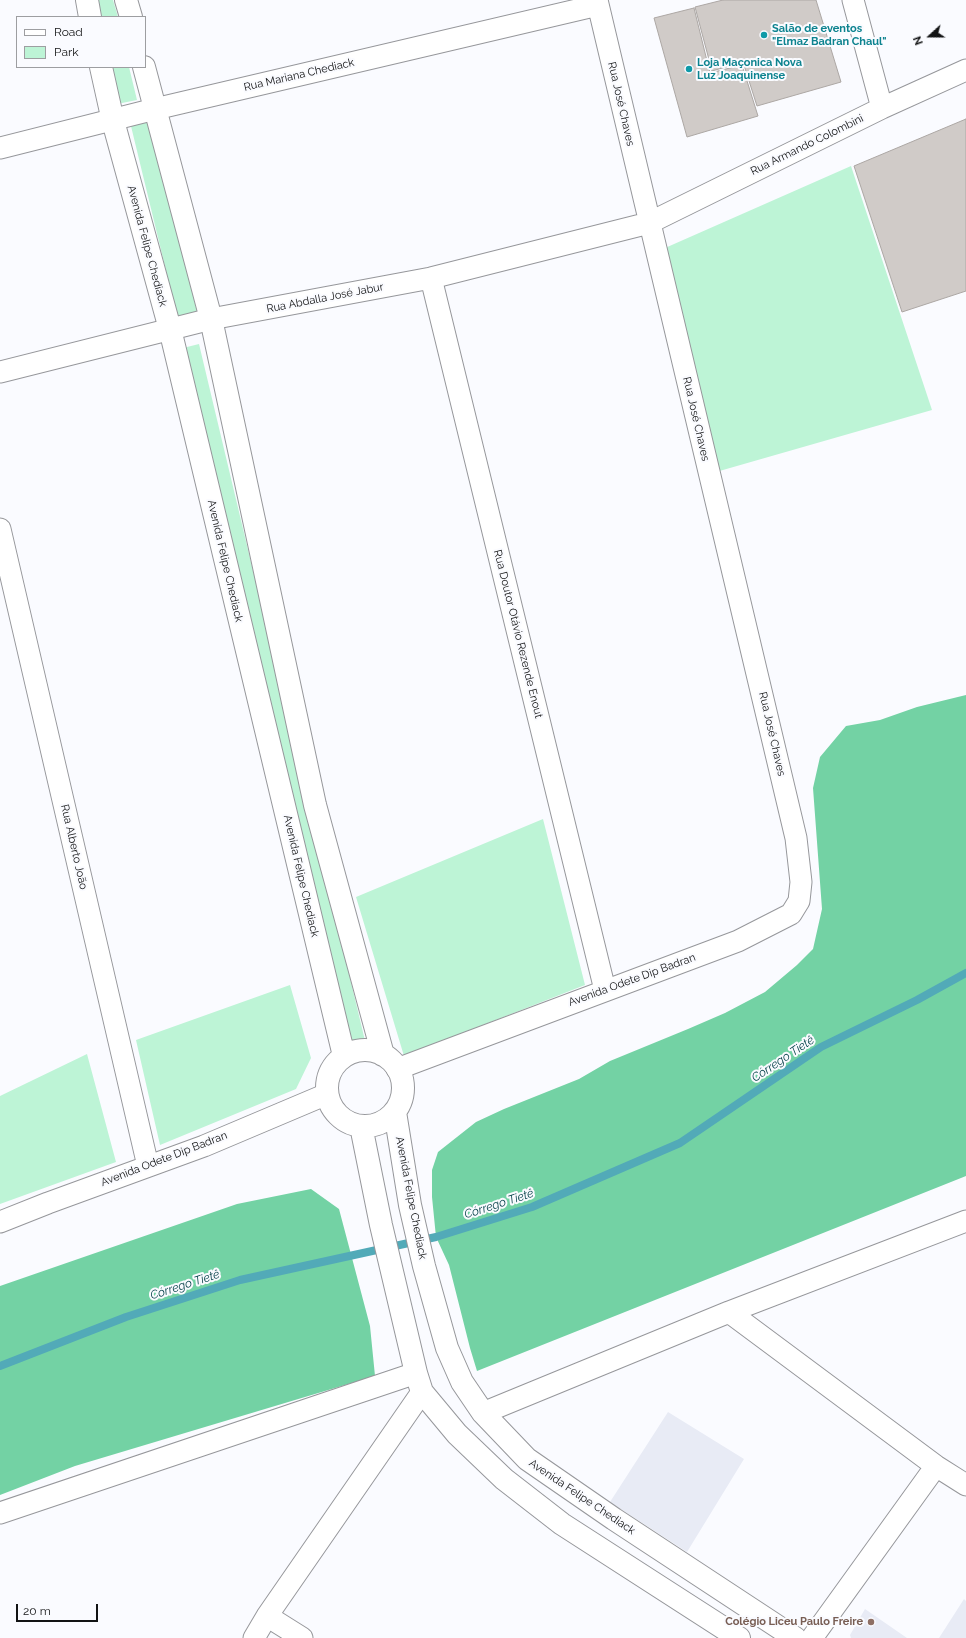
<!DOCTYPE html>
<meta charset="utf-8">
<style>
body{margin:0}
#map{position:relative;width:966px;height:1638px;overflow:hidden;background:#fafbff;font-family:Raleway,sans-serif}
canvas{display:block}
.legend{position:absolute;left:16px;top:16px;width:130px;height:52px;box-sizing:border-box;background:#fafbff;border:1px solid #9d9ea1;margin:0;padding:5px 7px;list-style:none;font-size:12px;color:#121314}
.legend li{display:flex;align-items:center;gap:8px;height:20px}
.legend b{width:20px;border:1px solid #9d9ea1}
.north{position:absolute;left:910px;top:16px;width:40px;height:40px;-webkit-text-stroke:3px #fafbff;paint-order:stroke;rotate:249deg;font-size:11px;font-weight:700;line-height:16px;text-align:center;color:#121314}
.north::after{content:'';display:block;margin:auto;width:14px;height:18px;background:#121314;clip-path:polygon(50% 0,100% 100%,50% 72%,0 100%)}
.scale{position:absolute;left:16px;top:1604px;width:82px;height:18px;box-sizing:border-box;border:2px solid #121314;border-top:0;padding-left:5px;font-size:12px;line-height:14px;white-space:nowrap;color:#121314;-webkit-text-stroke:3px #fafbff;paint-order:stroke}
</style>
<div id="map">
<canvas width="966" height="1638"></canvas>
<ul class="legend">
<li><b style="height:5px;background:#fff"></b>Road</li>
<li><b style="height:11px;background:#bdf4d6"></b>Park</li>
</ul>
<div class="north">N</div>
<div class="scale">20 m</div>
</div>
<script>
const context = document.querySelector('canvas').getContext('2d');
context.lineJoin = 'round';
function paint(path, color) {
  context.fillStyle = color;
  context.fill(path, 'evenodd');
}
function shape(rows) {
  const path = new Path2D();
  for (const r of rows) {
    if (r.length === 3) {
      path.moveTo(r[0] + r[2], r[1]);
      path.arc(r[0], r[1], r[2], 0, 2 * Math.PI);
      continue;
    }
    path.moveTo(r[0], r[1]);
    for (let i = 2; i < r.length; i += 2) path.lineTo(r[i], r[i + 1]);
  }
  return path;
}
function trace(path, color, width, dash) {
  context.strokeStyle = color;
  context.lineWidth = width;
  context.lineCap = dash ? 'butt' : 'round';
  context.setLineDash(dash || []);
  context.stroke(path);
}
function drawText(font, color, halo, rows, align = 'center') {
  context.font = font + ' Raleway,sans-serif';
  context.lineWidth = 4;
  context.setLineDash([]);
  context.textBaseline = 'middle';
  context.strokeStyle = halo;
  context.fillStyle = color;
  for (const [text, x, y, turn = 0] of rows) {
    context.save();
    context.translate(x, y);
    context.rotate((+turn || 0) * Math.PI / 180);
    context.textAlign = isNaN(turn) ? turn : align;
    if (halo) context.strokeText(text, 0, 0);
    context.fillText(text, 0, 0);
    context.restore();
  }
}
const built = shape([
 [668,1412,744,1459,687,1552,610,1502],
 [964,1599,966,1601,966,1638,939,1638],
 [865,1609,907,1638,851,1638,850,1635]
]);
const green = shape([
 [93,0,113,0,118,17,97,17],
 [109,67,129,67,137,100,117,104],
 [150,118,197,312,177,316,130,122],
 [851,166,932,410,716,472,665,248],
 [199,344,366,1045,343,1045,183,348],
 [543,819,585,985,404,1056,356,897],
 [290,985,311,1058,296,1089,160,1145,136,1040],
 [87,1054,116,1162,0,1204,0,1096]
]);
const forest = shape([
 [966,695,966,1176,477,1371,470,1348,449,1265,436,1237,432,1197,432,1170,438,1152,476,1122,504,1109,579,1079,610,1061,688,1029,725,1013,765,992,797,965,813,949,822,909,813,788,820,757,846,726,880,720,917,707],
 [311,1189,339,1209,370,1326,375,1376,75,1466,0,1495,0,1286,237,1204]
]);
const stream = shape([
 [0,1366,126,1317,240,1280,436,1237,532,1207,680,1143,821,1047,917,1000,966,973]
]);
const building = shape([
 [723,0,816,0,841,82,757,106,743,62,712,71,695,7,723,0],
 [694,8,710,73,742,65,758,116,687,137,654,18,694,8],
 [966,119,966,291,902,312,854,166,966,119]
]);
const minor = shape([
 [853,0,882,108],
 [0,148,155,109,598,5],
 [431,278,605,990],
 [0,372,211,319,431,278,649,223,882,108,966,70],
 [0,529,148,1166],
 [397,1069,738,941,791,914,799,901,801,882,796,838,597,0],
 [0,1222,48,1203,204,1146,327,1094],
 [729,1312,936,1466,966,1485],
 [483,1413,729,1312,966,1221],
 [0,1513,416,1373],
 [267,1616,302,1638],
 [254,1638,267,1616,422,1392],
 [812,1638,936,1466]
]);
const tertiary = shape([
 [87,0,90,17],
 [126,0,131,17],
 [101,67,113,121,170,329,344,1056],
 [144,67,211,319,315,805,383,1055],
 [365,1088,38],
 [395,1112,410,1205,424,1266,447,1348,462,1382,483,1413,527,1459,614,1519,795,1638],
 [361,1126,381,1225,416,1373,422,1392,457,1434,504,1479,562,1524,739,1638]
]);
const markers = [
 [764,35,4,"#0f9aa8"],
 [689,69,4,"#0f9aa8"],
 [871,1622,4,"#8d6e63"]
];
const cultureNames = [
 ["Salão de eventos",772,29],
 ["\"Elmaz Badran Chaul\"",772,42],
 ["Loja Maçonica Nova",697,63],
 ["Luz Joaquinense",697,76]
];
const streetNames = [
 ["Rua Mariana Chediack",299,75,-13],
 ["Rua José Chaves",621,104,77],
 ["Rua Armando Colombini",807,145,-26],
 ["Avenida Felipe Chediack",147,246,75],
 ["Rua Abdalla José Jabur",325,298,-11],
 ["Rua José Chaves",696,419,77],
 ["Avenida Felipe Chediack",225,561,77],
 ["Rua Doutor Otávio Rezende Enout",518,634,76],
 ["Rua José Chaves",772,734,77],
 ["Rua Alberto João",74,847,77],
 ["Avenida Felipe Chediack",301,876,77],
 ["Avenida Odete Dip Badran",632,980,-20],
 ["Avenida Odete Dip Badran",164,1159,-21],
 ["Avenida Felipe Chediack",411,1198,79],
 ["Avenida Felipe Chediack",582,1497,34]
];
const educationNames = [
 ["Colégio Liceu Paulo Freire",863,1622]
];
const waterNames = [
 ["Córrego Tietê",783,1059,-34],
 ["Córrego Tietê",499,1204,-18],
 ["Córrego Tietê",185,1285,-18]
];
paint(built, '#e8ebf5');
paint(green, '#bdf4d6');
paint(forest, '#73d2a4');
trace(stream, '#52aab8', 8);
paint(building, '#d0cbc8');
trace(building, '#aca7a4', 1);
trace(minor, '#96979b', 23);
trace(tertiary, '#96979b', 24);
trace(minor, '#fff', 21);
trace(tertiary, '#fff', 22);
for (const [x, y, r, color] of markers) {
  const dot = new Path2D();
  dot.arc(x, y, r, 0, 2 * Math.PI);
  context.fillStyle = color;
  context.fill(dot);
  trace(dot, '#fafbff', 1.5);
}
drawText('bold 11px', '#0d838f', '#fafbff', cultureNames, 'left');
drawText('11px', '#121314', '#fafbff', streetNames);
drawText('bold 11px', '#785e54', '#fafbff', educationNames, 'right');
drawText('italic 12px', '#003e46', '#fafbff', waterNames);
</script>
